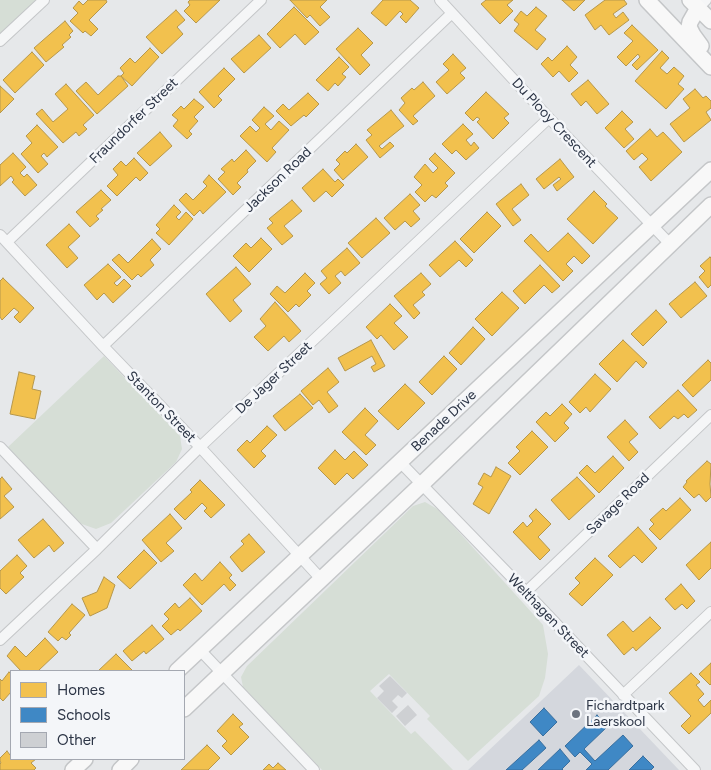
<!DOCTYPE html>
<style>
body{margin:0}
#map{position:relative;width:711px;height:770px;overflow:hidden;background:#e6e8ea;font-family:Figtree,sans-serif}
canvas{display:block}
.legend{position:absolute;left:10px;top:670px;width:175px;height:90px;box-sizing:border-box;background:#f4f6f9;border:1px solid #a4a8b1;margin:0;padding:6px 9px;list-style:none;font-size:15px;color:#2b3445}
.legend li{display:flex;align-items:center;gap:10px;height:25px}
.legend b{width:25px;border:1px solid #a4a8b1}
</style>
<div id="map">
<canvas width="711" height="770"></canvas>
<ul class="legend">
<li><b style="height:14px;background:#f2c14e"></b>Homes</li>
<li><b style="height:14px;background:#3f88c5"></b>Schools</li>
<li><b style="height:14px;background:#ced0d3"></b>Other</li>
</ul>
</div>
<script>
const context = document.querySelector('canvas').getContext('2d');
context.lineJoin = 'round';
function paint(path, color) {
  context.fillStyle = color;
  context.fill(path, 'evenodd');
}
function shape(rows) {
  const path = new Path2D();
  for (const r of rows) {
    path.moveTo(r[0], r[1]);
    for (let i = 2; i < r.length; i += 2) path.lineTo(r[i], r[i + 1]);
  }
  return path;
}
function trace(path, color, width, dash) {
  context.strokeStyle = color;
  context.lineWidth = width;
  context.lineCap = dash ? 'butt' : 'round';
  context.setLineDash(dash || []);
  context.stroke(path);
}
function drawText(font, color, halo, rows, align = 'center') {
  context.font = font + ' Figtree,sans-serif';
  context.lineWidth = 5;
  context.setLineDash([]);
  context.textBaseline = 'middle';
  context.strokeStyle = halo;
  context.fillStyle = color;
  for (const [text, x, y, turn = 0] of rows) {
    context.save();
    context.translate(x, y);
    context.rotate((+turn || 0) * Math.PI / 180);
    context.textAlign = isNaN(turn) ? turn : align;
    if (halo) context.strokeText(text, 0, 0);
    context.fillText(text, 0, 0);
    context.restore();
  }
}
const built = shape([
 [579,665,679,770,468,770]
]);
const green = shape([
 [0,0,38,0,0,37],
 [104,356,180,436,182,449,176,462,111,523,96,529,79,523,8,447],
 [425,502,439,510,543,625,548,654,545,678,539,696,468,761,427,719,430,716,389,674,370,691,411,734,415,731,453,770,322,770,243,687,241,677,247,666,413,506]
]);
const homes = shape([
 [88,0,106,0,107,2,89,20,98,29,91,36,85,31,83,33,70,21,78,13,73,8,79,1,83,5,88,0],
 [190,0,220,0,196,23,184,11,190,5,188,2,190,0],
 [290,0,327,0,320,7,330,17,320,26,310,15,307,18,290,0],
 [383,0,410,0,419,8,406,23,400,17,403,14,400,11,386,26,371,13,383,0],
 [486,0,513,0,507,5,513,11,500,24,481,4,486,0],
 [562,0,585,0,574,11,562,0],
 [605,0,624,0,627,4,613,14,616,18,623,12,629,20,609,35,601,25,595,30,585,15,605,0],
 [294,7,319,32,305,45,295,34,280,48,267,34,294,7],
 [536,7,547,16,535,30,546,39,537,50,514,31,519,24,514,20,521,11,527,16,536,7],
 [176,10,185,20,177,27,183,34,162,54,146,37,176,10],
 [65,21,73,31,69,35,71,37,62,45,64,47,46,62,34,48,65,21],
 [632,25,658,50,637,70,632,65,640,57,638,54,626,66,617,57,633,41,624,33,632,25],
 [358,28,373,43,361,55,370,65,360,75,336,49,358,28],
 [259,35,271,48,244,73,231,59,259,35],
 [567,46,577,57,570,65,578,73,569,82,559,71,553,77,541,64,548,57,552,61,567,46],
 [150,48,159,57,132,86,121,76,124,73,120,68,130,58,135,63,150,48],
 [662,51,669,58,660,68,667,74,674,67,684,76,678,84,684,89,666,109,635,81,662,51],
 [32,52,44,65,15,93,3,80,32,52],
 [453,54,466,68,460,73,465,78,447,94,436,82,449,70,443,64,453,54],
 [339,57,349,67,342,74,346,77,338,86,335,83,328,91,316,80,339,57],
 [224,68,235,79,218,96,222,100,214,108,199,92,224,68],
 [118,76,121,76,128,86,97,114,76,91,86,82,98,95,118,76],
 [588,80,609,104,597,114,586,101,581,106,571,94,588,80],
 [423,82,435,96,413,116,418,121,413,125,399,110,405,103,401,98,412,88,414,90,423,82],
 [66,84,94,115,83,125,87,129,79,136,76,132,63,143,36,114,42,109,53,122,68,109,55,94,66,84],
 [0,86,14,99,0,113,0,86],
 [695,89,703,98,706,96,711,101,711,108,706,112,711,120,684,142,670,124,690,108,683,99,695,89],
 [486,92,509,114,504,118,509,123,493,139,477,122,480,119,477,117,473,121,465,113,486,92],
 [308,93,319,104,306,117,304,115,291,126,276,111,283,104,289,110,308,93],
 [194,99,204,107,194,117,198,121,189,131,192,134,187,139,173,126,178,120,172,115,181,106,184,109,194,99],
 [264,107,274,116,265,124,271,130,279,121,289,130,272,148,276,152,267,162,240,136,250,126,256,132,260,128,252,120,264,107],
 [391,110,404,126,379,146,382,149,390,142,394,146,380,158,366,140,372,135,367,130,391,110],
 [622,111,633,122,625,129,634,139,624,148,605,128,622,111],
 [463,124,473,134,466,140,471,146,474,142,479,148,466,160,456,150,452,154,442,144,463,124],
 [37,125,58,147,47,157,44,153,41,156,48,164,38,173,21,154,32,143,26,136,37,125],
 [650,129,657,137,663,132,682,152,651,181,639,167,648,159,642,153,634,160,626,151,650,129],
 [160,132,172,146,150,166,137,153,160,132],
 [356,144,368,157,343,180,334,170,340,164,336,160,345,151,347,153,356,144],
 [246,150,256,161,247,170,248,172,237,183,241,187,233,195,218,179,225,172,221,169,232,159,234,162,246,150],
 [13,153,26,167,20,173,24,177,27,174,37,185,25,196,12,182,14,180,11,176,0,186,0,165,13,153],
 [435,153,455,173,445,183,448,186,436,198,432,195,425,202,415,192,422,185,414,177,425,164,433,173,438,168,429,159,435,153],
 [134,158,148,173,140,181,136,177,117,196,107,186,118,175,113,169,121,161,126,166,134,158],
 [560,159,574,177,557,191,553,185,561,179,559,177,544,189,536,179,560,159],
 [323,169,335,182,338,179,344,185,332,197,326,191,314,202,302,188,323,169],
 [209,175,226,192,203,214,200,210,194,216,179,200,186,193,193,200,207,186,203,182,209,175],
 [521,184,529,195,512,209,521,220,513,226,496,204,521,184],
 [101,190,111,200,101,209,103,210,96,216,99,219,90,227,76,212,101,190],
 [594,191,607,204,605,206,618,218,593,244,567,219,594,191],
 [410,194,420,205,413,211,420,219,411,227,405,221,395,230,384,218,410,194],
 [292,200,302,211,284,226,293,236,282,245,267,228,273,223,269,219,292,200],
 [174,205,181,212,176,217,179,220,186,212,193,219,169,245,156,233,160,229,156,225,174,205],
 [487,212,501,226,474,253,460,239,487,212],
 [376,218,390,233,362,258,348,243,376,218],
 [69,224,80,236,68,247,78,258,67,268,46,245,69,224],
 [568,233,590,256,582,264,574,256,566,264,573,271,563,281,524,241,531,234,548,252,568,233],
 [261,238,272,249,249,272,233,256,246,243,251,248,261,238],
 [152,239,161,249,150,260,154,265,141,277,138,274,132,280,112,260,119,254,128,263,152,239],
 [455,241,473,260,466,267,459,260,440,277,429,265,455,241],
 [347,248,360,263,345,276,341,271,335,276,341,283,329,294,320,284,327,278,321,271,347,248],
 [710,257,711,258,711,285,708,288,699,277,705,271,700,266,710,257],
 [108,264,121,277,114,283,117,286,124,279,131,286,113,303,104,293,97,300,84,285,108,264],
 [540,265,560,286,552,293,544,285,525,304,513,291,540,265],
 [236,267,251,284,233,300,242,311,230,322,206,294,236,267],
 [305,273,315,283,307,291,311,295,299,307,296,304,288,312,270,294,277,286,285,293,305,273],
 [421,273,431,284,422,292,425,295,413,305,420,313,414,319,394,296,421,273],
 [3,278,34,308,20,323,14,317,19,312,14,308,2,320,0,317,0,281,3,278],
 [695,282,707,296,681,318,669,304,695,282],
 [502,292,519,308,492,336,475,319,502,292],
 [275,302,301,331,289,342,284,336,268,351,254,337,266,326,260,319,275,302],
 [390,304,402,316,394,323,408,337,394,350,381,335,377,339,366,327,390,304],
 [656,310,667,322,643,346,631,334,656,310],
 [473,327,485,339,461,365,449,353,473,327],
 [371,340,385,366,374,372,371,367,376,364,372,356,345,371,338,358,371,340],
 [623,340,647,363,643,368,636,361,617,382,599,364,623,340],
 [444,356,457,369,432,395,419,382,444,356],
 [708,360,711,363,711,380,693,397,682,385,708,360],
 [328,368,339,382,327,392,338,406,329,413,319,400,313,405,301,391,328,368],
 [19,372,35,376,32,389,41,391,35,419,10,414,19,372],
 [595,374,611,389,590,412,586,407,580,413,569,402,595,374],
 [405,384,425,403,398,430,378,411,405,384],
 [678,390,697,410,688,418,684,414,678,419,674,416,660,429,649,417,678,390],
 [300,394,313,408,285,431,273,416,300,394],
 [562,404,572,414,564,423,569,428,555,442,536,422,546,412,550,416,562,404],
 [365,408,378,421,365,435,376,445,366,455,342,432,365,408],
 [625,420,638,434,629,442,638,452,629,461,607,437,625,420],
 [267,426,277,435,261,451,266,456,254,468,237,450,247,440,250,443,267,426],
 [532,431,548,447,520,475,508,463,520,451,516,447,532,431],
 [335,450,345,460,354,451,368,465,353,479,347,473,335,485,318,468,335,450],
 [613,456,624,468,599,493,579,473,587,465,595,473,613,456],
 [707,461,711,464,710,484,711,497,706,502,699,494,694,498,683,487,687,482,686,481,707,461],
 [496,467,511,476,489,514,473,504,483,487,478,484,484,473,491,477,496,467],
 [2,477,12,489,4,496,14,507,0,519,0,479,2,477],
 [577,477,595,496,569,520,551,500,577,477],
 [200,480,225,505,211,518,204,511,207,508,202,503,185,520,174,509,192,492,190,490,200,480],
 [680,498,691,510,660,540,649,529,654,524,650,520,663,508,666,511,680,498],
 [536,509,551,524,538,537,550,550,540,560,513,532,523,522,527,527,533,521,529,516,536,509],
 [170,514,182,528,166,543,174,551,161,562,142,540,170,514],
 [43,519,64,543,54,552,49,545,34,558,18,540,43,519],
 [638,527,657,548,642,563,634,555,620,568,608,556,638,527],
 [249,534,265,552,242,572,230,557,244,544,241,541,249,534],
 [711,542,711,568,699,580,686,565,711,542],
 [144,550,157,563,130,589,117,577,144,550],
 [17,555,27,566,20,573,24,577,6,594,0,588,0,571,17,555],
 [595,558,613,575,582,606,569,594,580,583,575,578,595,558],
 [220,562,232,575,229,578,236,585,230,591,224,584,202,605,183,585,195,573,202,581,220,562],
 [104,577,115,585,107,608,90,616,82,598,97,592,104,577],
 [681,584,695,601,687,609,682,604,675,610,665,599,681,584],
 [190,598,202,611,180,631,178,629,171,635,162,626,169,619,164,614,175,603,179,608,190,598],
 [72,604,85,615,69,633,71,635,66,640,62,637,58,641,48,632,72,604],
 [650,617,661,628,636,651,633,647,624,655,607,635,623,621,633,632,650,617],
 [152,625,164,639,146,654,144,651,132,661,123,651,152,625],
 [45,638,58,652,38,671,21,671,7,656,15,646,26,657,45,638],
 [116,654,133,671,98,671,116,654],
 [711,663,711,684,710,685,699,674,711,663],
 [9,672,11,674,11,692,3,701,0,698,0,679,2,681,9,672],
 [691,673,700,682,696,685,704,694,698,700,704,707,711,700,711,713,689,734,681,726,691,716,669,693,691,673],
 [233,714,243,724,239,727,249,737,231,755,222,746,227,741,217,731,233,714],
 [207,745,220,758,208,770,181,770,207,745],
 [7,751,10,755,11,754,11,759,36,759,31,763,36,768,34,770,0,770,0,764,1,763,0,761,0,758,7,751],
 [278,763,286,770,263,770,269,764,273,768,278,763]
]);
const schools = shape([
 [544,708,557,722,543,736,530,722,544,708],
 [597,715,608,726,584,749,595,761,623,735,633,746,608,770,586,770,592,764,580,752,575,757,565,746,597,715],
 [539,740,546,748,522,770,506,770,539,740],
 [560,749,570,761,562,769,563,770,538,770,560,749],
 [643,756,654,767,651,770,629,770,643,756]
]);
const building = shape([
 [390,676,407,693,402,698,398,695,392,701,398,707,392,713,377,698,384,691,379,686],
 [408,705,417,715,405,726,396,716]
]);
const street = shape([
 [440,0,549,118,670,244],
 [698,8,706,0],
 [0,41,44,0],
 [0,235,103,346,200,447,321,579],
 [7,242,261,0],
 [103,346,452,13],
 [0,447,97,549],
 [400,462,526,592,695,770],
 [526,592,711,415],
 [0,640,97,549,200,447,549,118],
 [200,650,314,770],
 [623,695,711,612]
]);
const secondary = shape([
 [647,0,711,67],
 [690,0,711,21],
 [698,8,690,22,689,27,693,35,701,46],
 [177,671,711,170],
 [184,709,422,484,711,205],
 [73,770,85,759],
 [120,770,131,759]
]);
const markers = [
 [576,714,5,"#6c737f"]
];
const streetNames = [
 ["Fraundorfer Street",134,121,-44],
 ["Du Plooy Crescent",554,123,47],
 ["Jackson Road",278,180,-44],
 ["De Jager Street",274,378,-43],
 ["Stanton Street",161,407,46],
 ["Benade Drive",444,421,-43],
 ["Savage Road",618,504,-44],
 ["Welthagen Street",548,616,46]
];
const poiNames = [
 ["Fichardtpark",586,706],
 ["Laerskool",586,722]
];
paint(built, '#d4d7dd');
paint(green, '#d6ded6');
paint(homes, '#f2c14e');
trace(homes, '#b6974b', 1);
paint(schools, '#3f88c5');
trace(schools, '#396f9f', 1);
paint(building, '#ced0d3');
trace(street, '#c4c6c8', 12);
trace(secondary, '#c4c6c8', 18);
trace(street, '#f5f6f7', 10);
trace(secondary, '#f8f8f8', 15);
for (const [x, y, r, color] of markers) {
  const dot = new Path2D();
  dot.arc(x, y, r, 0, 2 * Math.PI);
  context.fillStyle = color;
  context.fill(dot);
  trace(dot, '#f4f6f9', 2);
}
drawText('14px', '#2b3445', '#f4f6f9', streetNames);
drawText('14px', '#2b3445', '#f4f6f9', poiNames, 'left');
</script>
